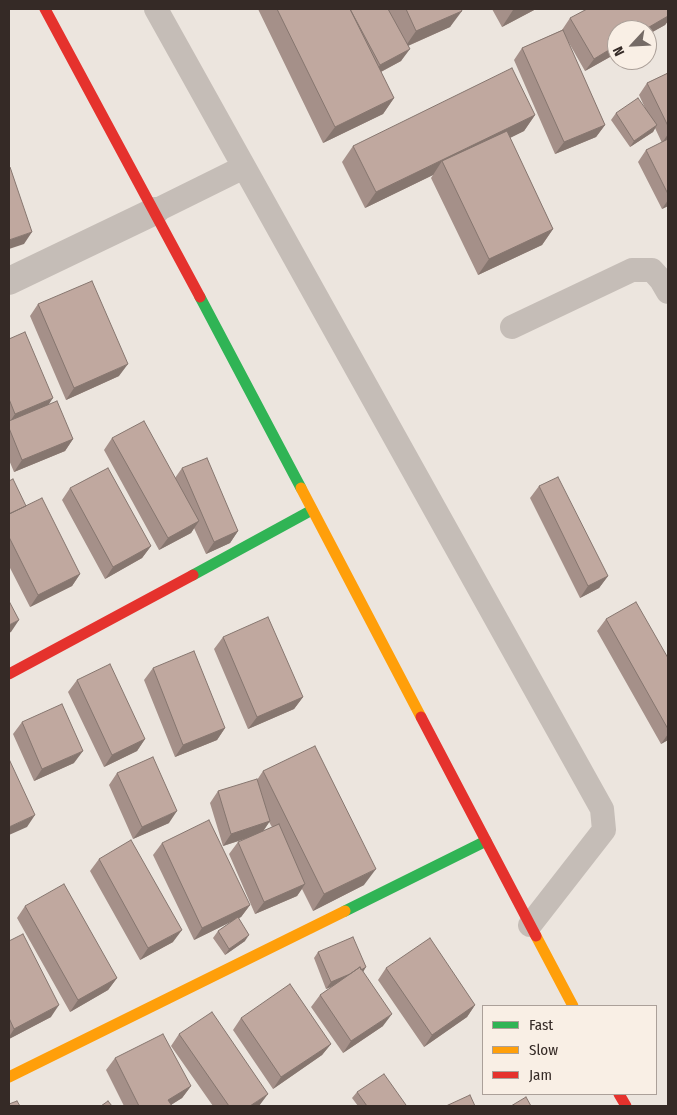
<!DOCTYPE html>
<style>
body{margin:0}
#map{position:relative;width:677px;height:1115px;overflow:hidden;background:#ece5de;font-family:"Fira Sans Condensed",sans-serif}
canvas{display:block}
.frame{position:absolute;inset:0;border:10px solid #352a26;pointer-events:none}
.legend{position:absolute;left:482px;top:1005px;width:175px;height:90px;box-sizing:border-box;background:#f9efe5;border:1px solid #aba099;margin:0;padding:6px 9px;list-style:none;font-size:15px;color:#352a26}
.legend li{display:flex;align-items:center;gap:10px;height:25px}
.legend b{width:25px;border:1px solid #aba099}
.north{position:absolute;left:607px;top:20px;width:50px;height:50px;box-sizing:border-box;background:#f9efe5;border:1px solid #aba099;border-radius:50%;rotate:245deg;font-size:14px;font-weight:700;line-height:20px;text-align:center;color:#352a26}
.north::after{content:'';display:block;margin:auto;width:18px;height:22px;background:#756b66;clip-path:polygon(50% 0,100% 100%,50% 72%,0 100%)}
</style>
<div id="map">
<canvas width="677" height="1115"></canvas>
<div class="frame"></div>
<ul class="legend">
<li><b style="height:6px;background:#30b455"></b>Fast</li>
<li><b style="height:6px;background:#ff9f0a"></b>Slow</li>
<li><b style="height:6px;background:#e5322d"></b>Jam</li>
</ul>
<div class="north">N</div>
</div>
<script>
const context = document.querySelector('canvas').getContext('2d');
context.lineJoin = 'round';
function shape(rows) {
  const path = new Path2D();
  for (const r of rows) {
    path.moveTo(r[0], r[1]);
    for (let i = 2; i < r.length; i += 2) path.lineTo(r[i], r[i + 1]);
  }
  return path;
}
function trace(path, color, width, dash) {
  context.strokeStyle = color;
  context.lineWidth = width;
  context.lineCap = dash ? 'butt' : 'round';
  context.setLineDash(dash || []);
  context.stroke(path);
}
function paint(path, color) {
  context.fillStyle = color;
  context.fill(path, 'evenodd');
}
const lane = shape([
 [156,9,602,809,604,830,530,925],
 [155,211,244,167],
 [512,327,632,270,652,270,661,280,668,292]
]);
const street = shape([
 [9,281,155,211]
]);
const fast = shape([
 [200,297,301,488],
 [193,575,312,510],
 [345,911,486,841]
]);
const slow = shape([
 [301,488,421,717],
 [536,936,573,1006],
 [9,1077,345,911]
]);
const jam = shape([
 [45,9,200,297],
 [9,674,193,575],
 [421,717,536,936],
 [619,1094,626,1106]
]);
const wall = shape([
 [258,9,461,9,450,27,408,46,401,61,381,72,394,98,383,114,323,143],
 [492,9,536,9,502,27],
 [668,9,668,21,665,25,647,35,647,30,617,30,617,53,585,71,565,36,605,125,596,137,555,154,514,60,522,48,562,30,570,18],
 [668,73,668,206,662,209,638,162,646,150,662,143,655,128,653,132,630,147,611,120,616,113,645,108,639,95,647,83],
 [535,115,524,131,510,138,553,229,542,245,478,275,431,178,433,175,365,208,342,162,353,146],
 [38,304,119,376,66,400,30,316],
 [9,339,48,404,73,439,65,451,14,472,9,460],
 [112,438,175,478,182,468,238,531,230,543,206,554,194,528,191,533,159,550,104,450],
 [9,481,26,506,80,574,72,586,30,607,9,566],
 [539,486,608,576,599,588,580,598,530,498],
 [70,488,151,546,142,558,105,579,62,500],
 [606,619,668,658,668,740,661,744,597,631],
 [223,637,303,697,294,709,248,729,214,649],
 [153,668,225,728,217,740,175,757,144,680],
 [77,680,145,739,137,751,104,767,68,692],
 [22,722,74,763,34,781,13,734],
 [263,771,364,885,313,911,302,889,297,896,255,914,229,854,238,842,248,838,223,846,210,803,218,791,257,780],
 [269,822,272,827,263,831],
 [117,773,169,823,133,839,109,785],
 [162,843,250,905,241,917,239,918,245,941,225,955,213,938,218,931,234,920,194,940,153,855],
 [99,859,173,942,140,960,90,871],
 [25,906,117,978,108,990,70,1012,17,918],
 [9,941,51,1017,9,1039],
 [318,952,363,972,383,1026,343,1053,311,1007,320,995,333,986,326,989,314,958],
 [386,968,475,1005,467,1017,424,1047,378,980],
 [241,1018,331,1044,322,1055,273,1089,233,1030],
 [179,1034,259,1106,213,1106,171,1046],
 [115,1058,191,1086,182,1098,171,1105,172,1106,124,1106,106,1070],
 [357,1092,406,1105,405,1106,358,1106,352,1098]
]);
const shadedWall = shape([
 [516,9,536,9,502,27,513,10],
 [462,11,450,27,405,47,416,31],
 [668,16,668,21,665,25,647,35,647,30,644,30],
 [617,45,617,53,585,71,594,59],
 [410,49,401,61,371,77,380,65],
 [394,98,383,114,323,143,335,127],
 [535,115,524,131,446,169,442,161,433,175,365,208,376,192],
 [605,125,596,137,555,154,564,142],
 [657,125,653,132,630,147,634,141],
 [668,134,668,140,662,143],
 [668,200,668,206,662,209],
 [553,229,542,245,478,275,489,259],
 [32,232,24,244,9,249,9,240],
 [128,364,119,376,66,400,74,388],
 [53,398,45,410,9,423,15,414],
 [73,439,65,451,14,472,22,460],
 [199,521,191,533,159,550,168,538],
 [238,531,230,543,206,554,214,542],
 [151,546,142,558,105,579,113,567],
 [80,574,72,586,30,607,38,595],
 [608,576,599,588,580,598,588,586],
 [19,620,11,632,9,633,9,625],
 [303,697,294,709,248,729,257,717],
 [225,728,217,740,175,757,183,745],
 [668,734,668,740,661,744],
 [145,739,137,751,104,767,112,755],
 [83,751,74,763,34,781,42,769],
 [177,811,169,823,133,839,142,827],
 [35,815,27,827,9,835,9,827],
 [270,821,262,833,223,846,231,834],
 [376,869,364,885,313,911,324,894],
 [305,884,297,896,255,914,264,902],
 [250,905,241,917,194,940,202,928],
 [182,930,173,942,140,960,148,948],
 [249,935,245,941,225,955,229,949],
 [366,967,362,974,326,989,331,982],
 [117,978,108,990,70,1012,78,1000],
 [59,1005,51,1017,9,1039,9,1037,14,1029],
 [475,1005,467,1017,424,1047,432,1035],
 [392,1014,383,1026,343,1053,351,1041],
 [331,1044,322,1055,273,1089,281,1077],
 [191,1086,182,1098,169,1106,168,1100],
 [268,1094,259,1106,250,1106]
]);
const building = shape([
 [277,9,350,9,394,98,335,127,277,9],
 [350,9,388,9,410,49,380,65,350,9],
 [406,9,461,9,462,11,416,31,406,9],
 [587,9,668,9,668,16,644,30,617,30,617,45,594,59,570,18,587,9],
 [563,30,605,125,564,142,522,48,563,30],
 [512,68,535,115,376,192,353,146,512,68],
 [668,73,668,126,647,83,668,73],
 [638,98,657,125,634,141,616,113,638,98],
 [507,131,553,229,489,259,442,161,507,131],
 [668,139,668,194,646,150,668,139],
 [9,167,10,167,32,232,9,240,9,167],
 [92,281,128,364,74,388,38,304,92,281],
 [25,332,53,398,15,414,9,399,9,339,25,332],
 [57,401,73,439,22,460,9,428,9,421,57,401],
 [144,421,199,521,168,538,112,438,144,421],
 [207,458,238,531,214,542,182,468,207,458],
 [108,468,151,546,113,567,70,488,108,468],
 [558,477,608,576,588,586,539,486,558,477],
 [13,479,26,506,9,514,9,481,13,479],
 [42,498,80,574,38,595,9,537,9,514,42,498],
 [9,601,19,620,9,625,9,601],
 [636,602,668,658,668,729,606,619,636,602],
 [268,617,303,697,257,717,223,637,268,617],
 [194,651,225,728,183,745,153,668,194,651],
 [110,664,145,739,112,755,77,680,110,664],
 [62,704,83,751,42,769,22,722,62,704],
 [315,746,376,869,324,894,263,771,315,746],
 [153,757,177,811,142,827,117,773,153,757],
 [9,759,35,815,9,827,9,759],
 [257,779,270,821,231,834,218,791,257,779],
 [209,820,250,905,202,928,162,843,209,820],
 [279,824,305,884,264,902,238,842,279,824],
 [131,840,182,930,148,948,99,859,131,840],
 [64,884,117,978,78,1000,25,906,64,884],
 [238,917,249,935,229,949,218,931,238,917],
 [23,934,59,1005,14,1029,9,1018,9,941,23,934],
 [353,937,366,967,361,970,360,967,350,974,331,982,318,952,353,937],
 [430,938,475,1005,432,1035,386,968,430,938],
 [360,967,392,1014,351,1041,320,995,360,967],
 [290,984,331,1044,281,1077,241,1018,290,984],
 [212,1012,268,1094,250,1106,229,1106,179,1034,212,1012],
 [163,1034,191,1086,168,1100,172,1106,139,1106,115,1058,163,1034],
 [384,1074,406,1105,404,1106,367,1106,357,1092,384,1074],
 [470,1095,475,1106,446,1106,470,1095],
 [526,1097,531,1106,511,1106,526,1097],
 [17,1101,20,1106,9,1106,9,1104,17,1101],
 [108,1101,112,1106,101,1106,108,1101]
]);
trace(lane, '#c5bdb7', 24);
trace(street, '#c5bdb7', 28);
trace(fast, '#30b455', 11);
trace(slow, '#ff9f0a', 11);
trace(jam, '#e5322d', 11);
paint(wall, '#a59089');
paint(shadedWall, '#86766f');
paint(building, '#c0a89f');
trace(building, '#86766f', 1);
</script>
